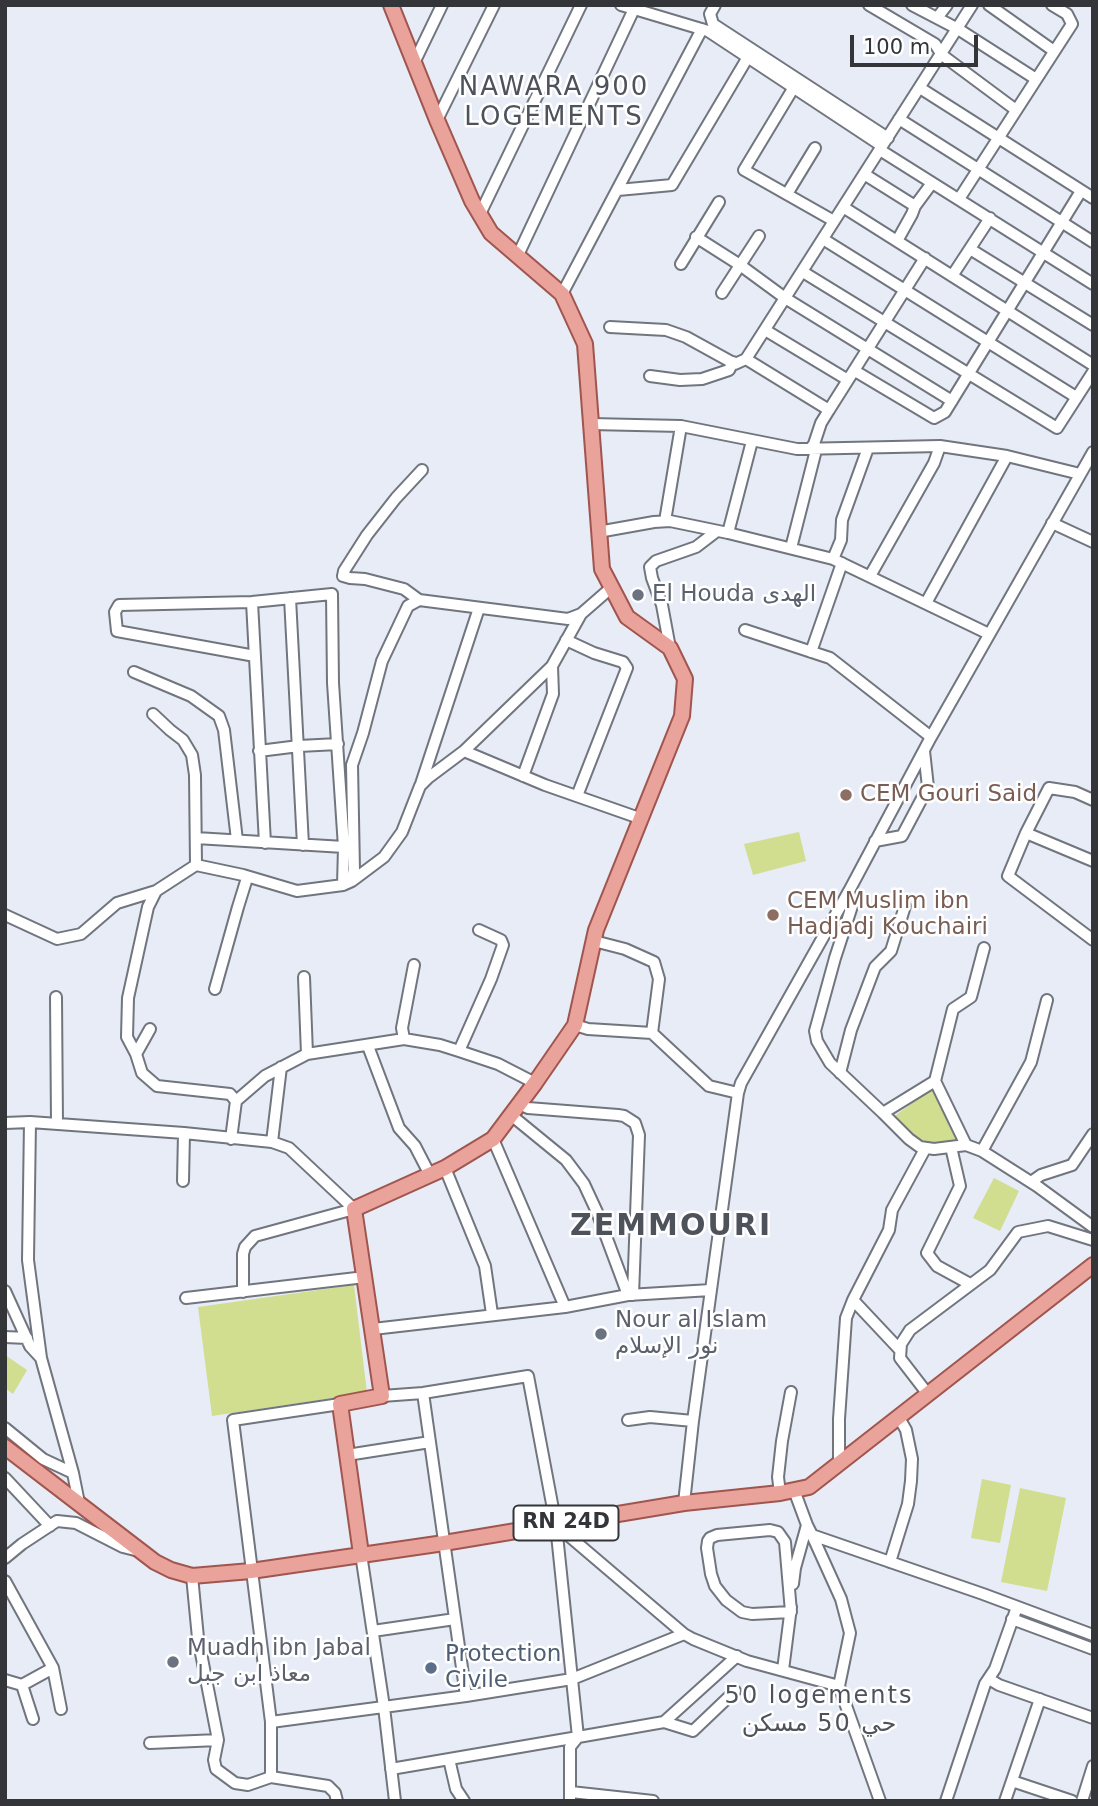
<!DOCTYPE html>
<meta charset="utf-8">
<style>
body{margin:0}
#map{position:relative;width:1098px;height:1806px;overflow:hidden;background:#e7ecf7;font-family:"DejaVu Sans",sans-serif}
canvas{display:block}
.frame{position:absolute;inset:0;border:7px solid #333539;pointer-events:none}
.scale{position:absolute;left:850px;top:35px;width:128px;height:32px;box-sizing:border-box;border:4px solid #333539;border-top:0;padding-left:9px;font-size:21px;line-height:24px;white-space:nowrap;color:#333539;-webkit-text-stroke:5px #fff;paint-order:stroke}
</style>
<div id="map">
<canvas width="1098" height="1806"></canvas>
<div class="frame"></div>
<div class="scale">100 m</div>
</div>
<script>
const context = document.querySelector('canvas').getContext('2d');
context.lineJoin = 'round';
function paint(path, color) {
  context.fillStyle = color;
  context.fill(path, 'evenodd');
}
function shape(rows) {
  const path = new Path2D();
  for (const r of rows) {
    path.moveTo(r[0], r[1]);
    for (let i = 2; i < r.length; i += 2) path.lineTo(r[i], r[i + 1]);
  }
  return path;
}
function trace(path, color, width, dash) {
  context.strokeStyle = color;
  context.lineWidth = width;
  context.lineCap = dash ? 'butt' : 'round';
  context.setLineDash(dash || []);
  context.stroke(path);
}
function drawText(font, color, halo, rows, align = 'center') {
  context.font = font + ' "DejaVu Sans",Vazirmatn,sans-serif';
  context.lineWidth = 5;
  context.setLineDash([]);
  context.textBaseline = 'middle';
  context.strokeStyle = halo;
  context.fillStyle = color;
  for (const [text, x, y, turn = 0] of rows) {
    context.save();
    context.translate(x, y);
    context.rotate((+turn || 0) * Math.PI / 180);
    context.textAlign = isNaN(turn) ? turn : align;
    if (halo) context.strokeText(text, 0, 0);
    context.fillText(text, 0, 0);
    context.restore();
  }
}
const green = shape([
 [799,832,806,861,753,875,744,844],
 [930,1090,934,1091,960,1140,957,1142,930,1145,918,1141,895,1119,896,1115],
 [994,1178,1019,1191,1000,1231,973,1218],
 [354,1285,367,1393,212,1416,198,1307],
 [5,1355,27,1370,13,1394,5,1388],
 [982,1479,1011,1485,1000,1543,971,1538],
 [1020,1488,1066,1498,1047,1591,1001,1582]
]);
const minor = shape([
 [621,5,708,31,882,146],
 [715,5,710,14,713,24,888,138],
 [869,5,935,44,942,55,1016,110],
 [912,5,958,29,1036,79],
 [989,5,1054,51],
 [937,18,947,5],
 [414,63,442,5],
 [794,87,744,170,834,221],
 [920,88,1093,198],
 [899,119,1093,242],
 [437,120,494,5],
 [880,150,1093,284],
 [864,174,915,206],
 [618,190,672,185,748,57],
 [787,194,815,148],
 [959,199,1072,24,1067,14,1052,5],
 [843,207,1093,365],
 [480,214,581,5],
 [696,237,740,265,785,298,952,401],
 [823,239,1076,397],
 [897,241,912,214,915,206,932,183],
 [970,249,1093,325],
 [518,255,634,9],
 [925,258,829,410,746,359,972,5],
 [681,264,719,202],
 [803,272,1057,428,1093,372],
 [952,276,990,218],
 [722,293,759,236],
 [562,294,702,29],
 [610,327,666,330,686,337,735,364,746,359],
 [765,330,848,380],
 [855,371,934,418,945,412,1081,191],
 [650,376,680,380,702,379,729,370,733,362],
 [591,424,681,426,797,449,940,446,1007,456,926,603],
 [810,449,814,444,821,423,829,410],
 [1007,456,1080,474],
 [665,521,681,426],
 [1052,523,1093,542],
 [598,532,654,522,670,521,728,533,833,559,989,634],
 [728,533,752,441],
 [791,548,816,450],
 [833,559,841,540,842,520,868,448],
 [870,576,934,463,940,446],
 [290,598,303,845],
 [419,600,404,589,365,579,350,578,343,576,344,571,367,535,396,498,422,470],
 [252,602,265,843],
 [745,630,830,658,931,737],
 [566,640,594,653,623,662,627,668,577,796],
 [670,648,662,605,652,578,650,567,656,561,696,547,717,531],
 [811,652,842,563],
 [255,656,117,631,115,612,119,605,252,602,332,594,333,683,344,847,343,885],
 [134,672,191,696,219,716,224,730,237,840],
 [153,714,170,730,183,740,192,755,195,775,196,865],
 [259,751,299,746,338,744],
 [464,751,545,785,642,819],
 [523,776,553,694,552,666],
 [421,784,479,608],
 [1026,833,1049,788,1075,792,1093,800],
 [196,838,344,847],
 [875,841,902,836,928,787,924,751],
 [1093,861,1026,833,1008,876,1093,940],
 [352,881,354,870,352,765,363,733,382,661,408,606,419,600,568,619,581,614],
 [156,891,148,907,128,998,127,1037,136,1054,142,1073,157,1086,230,1094,236,1101],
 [849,891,852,906,835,958,815,1031,817,1041,830,1063,883,1113,909,1139,920,1147,934,1149,966,1145,982,1151,1037,1186,1093,1227],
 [5,915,57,939,81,934,117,903,156,891,196,865,243,875,297,891,343,885,352,881,384,857,402,832,420,786,428,778,464,751,552,666,581,614,612,587],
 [594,941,625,949,654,962,659,979,652,1033],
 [304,977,307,1054],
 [215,989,238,907,247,878],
 [56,997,57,1124],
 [575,1025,588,1029,652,1033,709,1086,738,1093],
 [404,1039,402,1028,414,965],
 [368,1046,399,1128,415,1146,430,1175],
 [459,1051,491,979,503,945,501,940,479,930],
 [136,1054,150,1029],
 [840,1073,851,1030,875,967,891,951,905,906],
 [519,1104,528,1108,618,1115,624,1116,635,1123,639,1135,633,1295],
 [883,1113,935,1081],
 [511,1115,566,1160,584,1184,597,1212,628,1295],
 [30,1122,28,1260,41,1358,73,1473,79,1503],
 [5,1123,30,1122,184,1133,272,1142,289,1148,354,1209,255,1236,245,1247,243,1254,243,1292],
 [231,1139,236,1101,265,1076,307,1054,404,1039,440,1045,459,1051,498,1064,535,1083],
 [493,1139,565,1307],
 [272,1142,281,1067],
 [966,1145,935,1081,953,1009,971,997,984,948],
 [951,1147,960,1186,927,1253,937,1266,970,1284],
 [982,1151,1031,1062,1047,1000],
 [445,1168,485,1266,492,1314],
 [183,1181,184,1133],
 [1031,1182,1041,1175,1072,1165,1093,1134],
 [5,1291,30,1346,41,1358],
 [186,1298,365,1277],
 [373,1329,565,1307,628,1295,711,1290],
 [5,1337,27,1338],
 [900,1350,853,1300,889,1230,892,1210,925,1149],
 [423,1393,466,1696],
 [927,1393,900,1358,901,1344,910,1330,990,1270,1018,1232,1048,1226,1093,1240],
 [382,1396,423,1393,528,1376,556,1525,684,1634,693,1639,747,1661,839,1686],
 [340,1404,233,1420,271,1722,466,1696,572,1679,684,1634],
 [628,1420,650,1417,693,1421],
 [5,1428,43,1459,73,1473],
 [347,1455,430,1442],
 [839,1462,839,1419,846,1318,853,1300],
 [5,1478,50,1526],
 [794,1490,807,1525,812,1535,983,1594,1093,1635],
 [780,1493,778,1477,782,1441,791,1392],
 [684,1503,693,1421,738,1093,741,1083,849,891,931,737,1093,452],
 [770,1530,778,1532,785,1542,791,1612,752,1614,742,1612,726,1600,715,1586,711,1574,707,1548,708,1541,710,1538,717,1535,770,1530],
 [812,1535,841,1599,850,1633,839,1686,880,1801],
 [361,1554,384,1707,395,1801],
 [5,1558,22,1544,57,1521,76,1523,123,1547,135,1550],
 [890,1562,908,1504,911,1481,912,1459,906,1430,898,1416],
 [192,1576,198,1638,218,1740,214,1760,216,1769,235,1783,248,1785,271,1777],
 [5,1581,53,1668,61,1709],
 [793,1584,795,1568,807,1525],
 [1012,1619,1093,1649],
 [373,1631,455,1619],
 [783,1670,791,1607],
 [989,1679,999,1685,1093,1718],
 [5,1680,22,1685,53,1668],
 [22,1685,33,1719],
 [271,1722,271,1777,328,1786,335,1793,337,1801],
 [664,1722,693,1731,735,1691],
 [150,1743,218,1740],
 [449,1759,456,1789,464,1801],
 [391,1769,578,1737,556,1525],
 [1012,1781,1072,1801],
 [571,1792,653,1801],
 [570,1801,570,1747,578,1737,664,1722,737,1656],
 [946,1801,985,1684,995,1669,1017,1607],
 [1005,1801,1040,1699],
 [1082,1801,1093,1766]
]);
const major = shape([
 [5,1447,155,1562,171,1570,192,1576,251,1571,444,1543,684,1503,780,1493,809,1487,1093,1265],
 [361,1554,340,1404,382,1396,354,1209,445,1168,493,1139,535,1083,575,1025,596,930,682,716,685,679,670,648,627,617,602,569,585,344,562,294,491,233,472,201,437,120,391,5]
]);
const markers = [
 [638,595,7,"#6b7280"],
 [846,795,7,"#8d6e63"],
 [773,915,7,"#8d6e63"],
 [601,1334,7,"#6b7280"],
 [173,1662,7,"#6b7280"],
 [431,1668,7,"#5c6f8a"]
];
const shields = [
 [566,1523,105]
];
const shieldNames = [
 ["RN 24D",566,1523]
];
const worshipNames = [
 ["El Houda الهدى",652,595],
 ["Nour al Islam",615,1321],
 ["نور الإسلام",615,1347],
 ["Muadh ibn Jabal",187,1649],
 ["معاذ ابن جبل",187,1675]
];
const educationNames = [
 ["CEM Gouri Said",860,795],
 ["CEM Muslim ibn",787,902],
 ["Hadjadj Kouchairi",787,928]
];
const serviceNames = [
 ["Protection",445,1655],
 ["Civile",445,1681]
];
const neighbourhoodNames = [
 ["50 logements",819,1697],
 ["حي 50 مسكن",819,1725]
];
const quarterNames = [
 ["NAWARA 900",554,88],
 ["LOGEMENTS",554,118]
];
const districtNames = [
 ["ZEMMOURI",671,1227]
];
paint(green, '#d1dd8f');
trace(minor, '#70757e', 14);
trace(major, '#a0554e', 18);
trace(minor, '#fff', 10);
trace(major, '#e9a39b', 14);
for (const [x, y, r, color] of markers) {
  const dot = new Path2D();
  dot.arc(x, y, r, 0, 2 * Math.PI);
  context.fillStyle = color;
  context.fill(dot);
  trace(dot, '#fff', 2.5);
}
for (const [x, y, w] of shields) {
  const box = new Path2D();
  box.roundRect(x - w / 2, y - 17.5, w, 35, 5);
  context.fillStyle = '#fff';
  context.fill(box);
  trace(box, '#333539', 2);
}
drawText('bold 21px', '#333539', null, shieldNames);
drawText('23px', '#5b616d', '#fff', worshipNames, 'left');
drawText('23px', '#785e54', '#fff', educationNames, 'left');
drawText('23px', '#4e5e75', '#fff', serviceNames, 'left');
context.letterSpacing = '2px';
drawText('24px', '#4e525b', '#fff', neighbourhoodNames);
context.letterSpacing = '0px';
context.letterSpacing = '2px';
drawText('26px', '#4e525b', '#fff', quarterNames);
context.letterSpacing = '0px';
context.letterSpacing = '2px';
drawText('bold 30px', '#4e525b', '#fff', districtNames);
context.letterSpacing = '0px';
</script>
